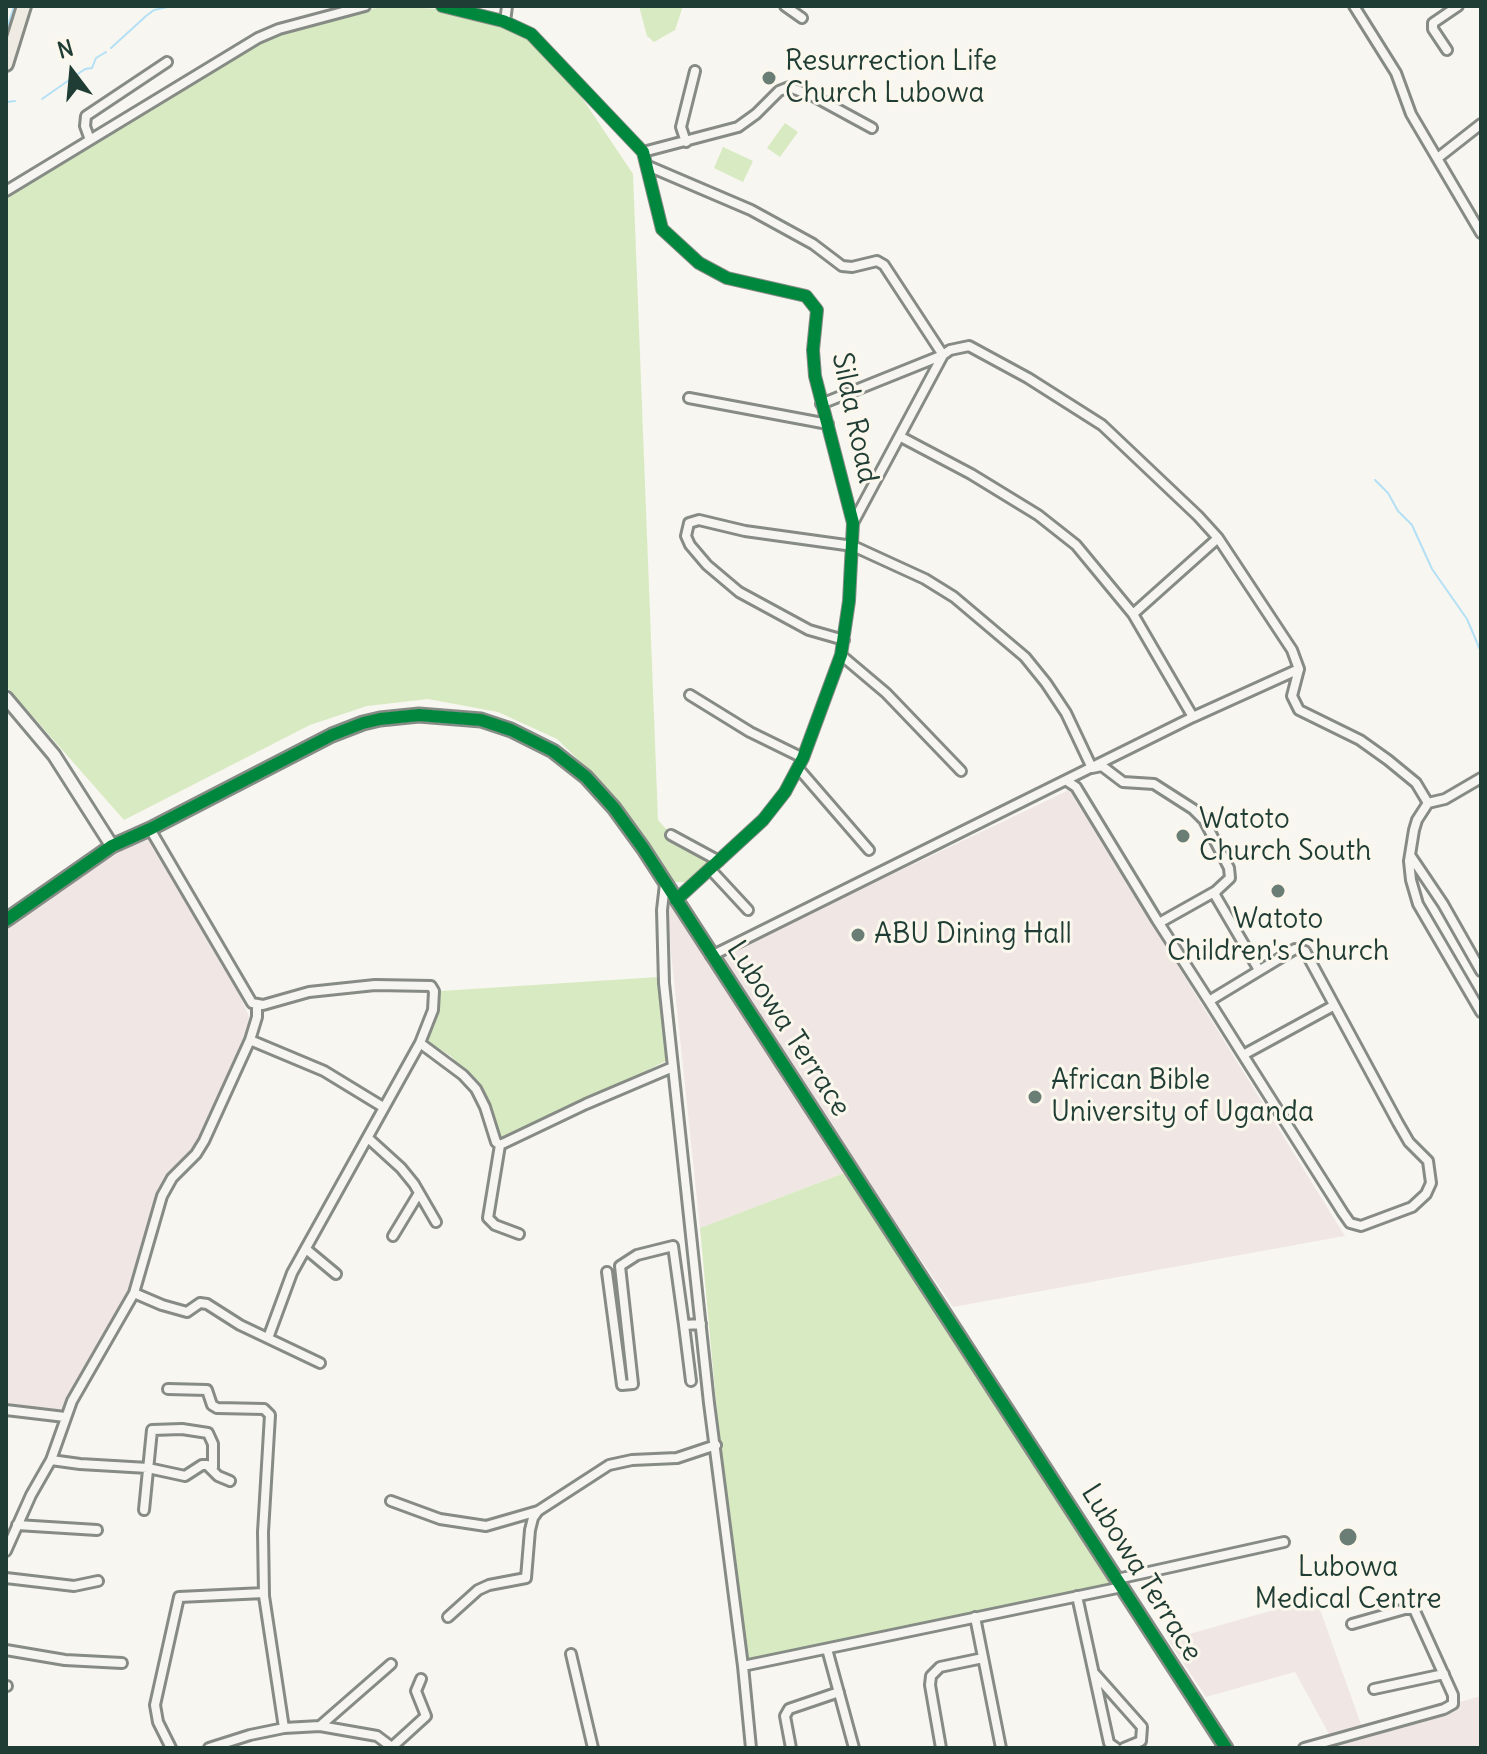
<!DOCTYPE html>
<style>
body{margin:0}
#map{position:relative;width:1487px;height:1754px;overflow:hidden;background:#f8f6f0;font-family:Delius,sans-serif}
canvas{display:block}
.frame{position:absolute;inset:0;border:8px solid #1f3d34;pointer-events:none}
.north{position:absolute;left:32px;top:32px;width:80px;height:80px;-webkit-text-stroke:6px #fbf7ec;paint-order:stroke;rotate:344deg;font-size:22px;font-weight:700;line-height:32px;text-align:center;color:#1f3d34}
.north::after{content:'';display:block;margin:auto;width:28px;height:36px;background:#1f3d34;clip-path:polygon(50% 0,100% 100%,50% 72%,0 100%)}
</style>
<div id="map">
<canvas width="1487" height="1754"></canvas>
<div class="frame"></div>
<div class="north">N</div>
</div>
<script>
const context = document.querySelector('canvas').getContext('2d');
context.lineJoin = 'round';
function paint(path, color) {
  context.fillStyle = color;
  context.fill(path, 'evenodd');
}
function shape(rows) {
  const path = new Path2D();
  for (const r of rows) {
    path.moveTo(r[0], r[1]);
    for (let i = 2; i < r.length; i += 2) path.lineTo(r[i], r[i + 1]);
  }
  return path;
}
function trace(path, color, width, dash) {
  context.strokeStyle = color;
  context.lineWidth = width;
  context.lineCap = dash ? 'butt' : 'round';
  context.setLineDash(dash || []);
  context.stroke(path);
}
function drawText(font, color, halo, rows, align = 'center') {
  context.font = font + ' Delius,sans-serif';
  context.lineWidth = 6;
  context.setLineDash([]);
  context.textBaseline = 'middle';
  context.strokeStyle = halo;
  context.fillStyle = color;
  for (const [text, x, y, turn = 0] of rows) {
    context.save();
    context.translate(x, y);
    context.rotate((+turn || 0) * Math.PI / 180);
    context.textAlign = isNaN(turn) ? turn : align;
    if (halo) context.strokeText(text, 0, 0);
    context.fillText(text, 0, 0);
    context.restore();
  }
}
const built = shape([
 [1069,790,1345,1236,953,1307,717,958],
 [151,839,188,899,237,990,249,1016,248,1027,197,1143,168,1176,147,1223,128,1292,62,1410,6,1404,6,925,127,847],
 [669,905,674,907,847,1172,700,1228,667,915],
 [1316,1598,1362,1727,1330,1736,1295,1672,1206,1697,1168,1640],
 [1481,1696,1481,1748,1301,1748,1453,1704]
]);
const green = shape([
 [387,6,439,9,525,31,574,86,633,174,658,820,667,830,668,838,674,842,713,860,688,882,674,882,603,784,557,739,498,712,428,699,367,706,310,725,124,820,6,686,8,198,139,113,266,39,286,29,326,18],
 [639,6,683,6,675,30,654,42,647,36],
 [785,123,798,132,780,157,767,148],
 [723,147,753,161,743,182,714,168],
 [658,977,668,1060,503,1141,494,1125,487,1097,451,1056,428,1042,441,991],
 [847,1172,1115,1586,749,1659,736,1587,726,1509,700,1228]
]);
const stream = shape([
 [6,32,14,6],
 [111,48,146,16,154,10,172,6],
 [42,99,85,69,92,68,96,58,106,52],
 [6,113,7,102,15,101],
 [1375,480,1388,493,1398,511,1412,525,1432,569,1467,619,1481,652]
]);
const street = shape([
 [442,6,503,21,531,34,643,152,662,229,699,263,727,278,806,296,817,310,813,350,815,376,853,523,849,601,841,655,803,758,785,792,763,820,676,900],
 [785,6,802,18],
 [1354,6,1396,73,1411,114,1481,233],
 [505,22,507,6],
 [1447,50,1433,29,1433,23,1458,6],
 [90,140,85,126,86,116,167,62],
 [686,142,681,127,695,71],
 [643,152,738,127,756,114,779,91,789,87,815,97,872,128],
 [1439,157,1481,124],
 [648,166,751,210,813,244,842,266,852,267,877,261,884,265,943,355,821,404],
 [6,191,258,38,279,29,365,6],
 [689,398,828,424],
 [901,437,971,474,1038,515,1076,545,1133,614,1193,717],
 [853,523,943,355,950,350,969,346,1028,378,1102,425,1198,516,1218,538,1292,650,1299,669,1292,696,1299,710,1360,740,1388,760,1416,783,1428,803,1445,799,1481,778],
 [1133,614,1218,538],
 [844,640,809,630,739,592,707,565,690,545,686,536,689,523,699,520,745,531,853,546,925,579,954,597,1025,657,1046,683,1066,713,1092,768,1102,766,1123,782,1154,784,1193,809,1204,820,1229,868,1230,878,1216,891,1215,895,1259,970],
 [841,655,886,693,961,771],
 [690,695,750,732,803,758],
 [798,768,869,850],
 [1067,781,1076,787,1157,920,1209,1001,1243,1055,1343,1213,1350,1223,1361,1226,1412,1207,1426,1194,1431,1183,1428,1161,1409,1142,1398,1123,1305,951,1295,949,1209,1001],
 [1428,803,1417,820,1414,830,1409,861,1411,880,1418,904,1481,1012],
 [150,829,252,1003,263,1005,309,992,375,985,431,986,434,991,433,1010,420,1043,292,1273,268,1338],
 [671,835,719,861],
 [1410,855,1443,904,1481,971],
 [710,869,748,910],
 [665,884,662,910,664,983,709,1403,743,1666,751,1748],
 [1159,923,1216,891],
 [711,956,1193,717,1299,669],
 [250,1040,324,1071,383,1107],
 [420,1043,463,1075,476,1089,485,1107,496,1142,500,1145,586,1104,673,1067],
 [1243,1055,1333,1006],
 [368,1138,401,1168,414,1184,436,1222],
 [500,1145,488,1218,495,1225,519,1234],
 [393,1236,419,1193],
 [306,1249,336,1274],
 [607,1272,622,1385,633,1384,620,1266,637,1255,673,1246,684,1325],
 [134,1293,162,1305,187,1312,200,1303,207,1304,240,1325,320,1363],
 [691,1381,684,1325,701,1324],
 [168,1389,207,1390,212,1405,217,1408,264,1409,270,1415,263,1532,264,1596,284,1728],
 [6,1410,65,1417],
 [51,1460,80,1464,148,1468,185,1476,202,1465,207,1465,218,1476,230,1481],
 [391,1501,440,1519,486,1526,538,1511,609,1465,632,1460,677,1458,716,1445],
 [144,1510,152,1430,182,1429,208,1433,213,1444,213,1467],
 [17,1525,97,1530],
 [6,1551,31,1495,51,1460,72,1401,134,1293,162,1196,172,1178,196,1154,204,1141,250,1040,257,1017,257,1004],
 [6,1578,74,1586,98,1581],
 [1117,1579,1284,1542],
 [1077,1596,1109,1743,1116,1748],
 [448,1617,478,1590,489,1585,526,1578,530,1530,533,1518,538,1511],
 [975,1617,1001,1748],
 [827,1649,854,1748],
 [6,1650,65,1660,122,1663],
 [571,1654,593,1748],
 [743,1666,1122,1587],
 [1095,1674,1142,1727,1141,1741,1124,1748],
 [6,1686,7,1686],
 [1374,1689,1444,1674],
 [320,1726,391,1664],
 [392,1747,426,1716,416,1691,421,1679],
 [171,1748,158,1722,155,1705,179,1597,264,1593],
 [209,1748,250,1735,284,1728,320,1726,377,1736,393,1748],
 [791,1748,785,1716,789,1709,839,1692],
 [941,1748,930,1685,931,1676,940,1667,983,1658],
 [1304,1748,1444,1709,1453,1704,1453,1695,1414,1609,1405,1609,1352,1624]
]);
const secondary = shape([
 [6,698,54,755,112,846],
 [6,920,112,846,150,829,332,735,363,723,380,719,419,715,481,720,511,730,553,751,586,777,614,808,643,848,1226,1748]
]);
const primary = shape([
 [6,64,24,6]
]);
const cycleway = shape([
 [442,6,503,21,531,34,643,152,662,229,699,263,727,278,806,296,817,310,813,350,815,376,853,523,849,601,841,655,803,758,785,792,763,820,676,900],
 [6,920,112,846,150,829,332,735,363,723,380,719,419,715,481,720,511,730,553,751,586,777,614,808,643,848,1226,1748]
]);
const markers = [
 [769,78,8,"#6b7e76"],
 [1183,836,8,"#6b7e76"],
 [1278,891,8,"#6b7e76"],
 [858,935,8,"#6b7e76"],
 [1035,1097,8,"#6b7e76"],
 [1348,1537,10,"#6b7e76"]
];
const poiNames = [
 ["Resurrection Life",785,62],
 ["Church Lubowa",785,94],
 ["Watoto",1199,820],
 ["Church South",1199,852],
 ["Watoto",1278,920,"center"],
 ["Children's Church",1278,952,"center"],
 ["ABU Dining Hall",874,935],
 ["African Bible",1051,1081],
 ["University of Uganda",1051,1113],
 ["Lubowa",1348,1568,"center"],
 ["Medical Centre",1348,1600,"center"]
];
const streetNames = [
 ["Silda Road",854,418,78],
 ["Lubowa Terrace",788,1029,57],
 ["Lubowa Terrace",1141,1573,58]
];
paint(built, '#f0e7e4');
paint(green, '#d8eac1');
trace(stream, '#b3e0f5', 2);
trace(street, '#868b86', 14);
trace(secondary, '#868b86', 17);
trace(primary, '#868b86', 18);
trace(street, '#f6f5f1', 8);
trace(secondary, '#f6f5f1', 11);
trace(primary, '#f0ebe2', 12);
trace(cycleway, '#00873e', 12);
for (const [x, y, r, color] of markers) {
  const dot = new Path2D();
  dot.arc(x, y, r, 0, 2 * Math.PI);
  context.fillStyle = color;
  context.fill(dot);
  trace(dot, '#fbf7ec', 3);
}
drawText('28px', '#1f3d34', '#fbf7ec', poiNames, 'left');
drawText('28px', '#1f3d34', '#fbf7ec', streetNames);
</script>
